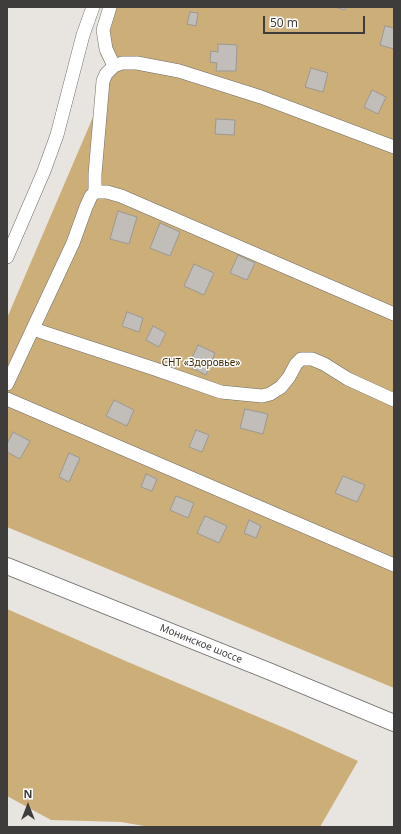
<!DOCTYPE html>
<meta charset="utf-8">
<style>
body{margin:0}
#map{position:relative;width:401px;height:834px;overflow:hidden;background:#e8e5e1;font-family:"Noto Sans",sans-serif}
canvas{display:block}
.frame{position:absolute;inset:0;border:8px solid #3e3d3b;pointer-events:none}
.north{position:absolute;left:8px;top:786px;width:40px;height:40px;-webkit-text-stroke:3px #fff;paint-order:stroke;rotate:0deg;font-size:11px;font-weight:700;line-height:16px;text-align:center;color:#3e3d3b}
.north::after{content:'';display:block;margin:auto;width:14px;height:18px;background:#3e3d3b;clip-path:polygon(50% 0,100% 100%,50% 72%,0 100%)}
.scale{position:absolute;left:263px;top:16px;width:102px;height:18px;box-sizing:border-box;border:2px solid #3e3d3b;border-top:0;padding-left:5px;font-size:12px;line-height:14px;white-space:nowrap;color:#3e3d3b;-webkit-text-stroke:3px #fff;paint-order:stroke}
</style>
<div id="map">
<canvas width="401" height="834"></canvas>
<div class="frame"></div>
<div class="north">N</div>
<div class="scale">50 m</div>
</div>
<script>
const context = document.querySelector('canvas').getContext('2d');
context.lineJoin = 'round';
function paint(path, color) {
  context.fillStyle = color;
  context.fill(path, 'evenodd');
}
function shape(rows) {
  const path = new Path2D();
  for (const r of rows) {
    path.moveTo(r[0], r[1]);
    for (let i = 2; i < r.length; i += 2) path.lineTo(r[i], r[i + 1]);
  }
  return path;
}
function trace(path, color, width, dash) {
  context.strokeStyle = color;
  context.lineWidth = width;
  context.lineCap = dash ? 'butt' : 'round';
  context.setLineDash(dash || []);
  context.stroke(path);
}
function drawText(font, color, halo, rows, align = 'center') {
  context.font = font + ' "Noto Sans",sans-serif';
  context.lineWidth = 3;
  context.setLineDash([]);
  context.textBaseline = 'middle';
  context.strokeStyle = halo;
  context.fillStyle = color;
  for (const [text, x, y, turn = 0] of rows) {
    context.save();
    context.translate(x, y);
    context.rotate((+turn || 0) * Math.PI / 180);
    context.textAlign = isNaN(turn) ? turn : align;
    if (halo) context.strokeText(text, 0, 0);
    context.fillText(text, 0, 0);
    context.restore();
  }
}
const green = shape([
 [115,7,394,7,394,688,7,527,7,318,111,75,100,54],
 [7,609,128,662,294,732,358,761,320,827,150,827,121,822,51,820,7,796]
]);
const building = shape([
 [335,7,346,7,345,10,335,7],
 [190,12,198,13,196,26,187,24,190,12],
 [385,26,394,28,394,49,380,45,385,26],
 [218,44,237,45,236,71,216,71,217,63,210,62,211,51,218,52,218,44],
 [311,68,328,73,323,92,305,87,311,68],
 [372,90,386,97,378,114,364,107,372,90],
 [216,119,235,120,234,135,215,134,216,119],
 [118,211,137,217,129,244,110,239,118,211],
 [160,223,180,232,170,256,150,248,160,223],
 [238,255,255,263,247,280,230,273,238,255],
 [194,264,214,273,204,295,184,286,194,264],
 [127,312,143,318,139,332,122,326,127,312],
 [153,326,166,333,159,347,146,340,153,326],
 [198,345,215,353,206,375,188,366,198,345],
 [114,400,134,410,127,426,106,416,114,400],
 [245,409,268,414,263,434,240,428,245,409],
 [196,430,209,435,202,452,189,447,196,430],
 [13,432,30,441,20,459,7,452,7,444,13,432],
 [69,453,80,458,69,482,59,477,69,453],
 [146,474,157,479,152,491,141,487,146,474],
 [343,476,365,485,357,502,335,493,343,476],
 [176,496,194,503,188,518,170,510,176,496],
 [205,516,227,526,219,543,197,533,205,516],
 [249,520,261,526,256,538,244,533,249,520]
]);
const minor = shape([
 [110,7,103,30,106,49,114,66],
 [95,192,95,174,103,81,106,74,114,66,122,63,137,63,179,71,261,97,394,147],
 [7,257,44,171,57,135,83,35,93,7],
 [33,329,155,369,221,392,262,396,270,394,281,387,289,377,296,364,301,359,312,359,324,364,348,379,394,400],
 [7,384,73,243,86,207,91,196,95,192,107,192,121,196,394,314],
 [7,399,394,565]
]);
const major = shape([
 [7,566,271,672,394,723]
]);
const parkNames = [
 ["СНТ «Здоровье»",201,363]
];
const streetNames = [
 ["Монинское шоссе",201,644,22]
];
paint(green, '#ccae78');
paint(building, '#c1beba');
trace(building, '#9b9894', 1);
trace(minor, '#6e6c68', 14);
trace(major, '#6e6c68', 18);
trace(minor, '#fff', 13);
trace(major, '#fff', 16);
drawText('10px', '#3c2901', '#fff', parkNames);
drawText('10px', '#3e3d3b', '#fff', streetNames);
</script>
